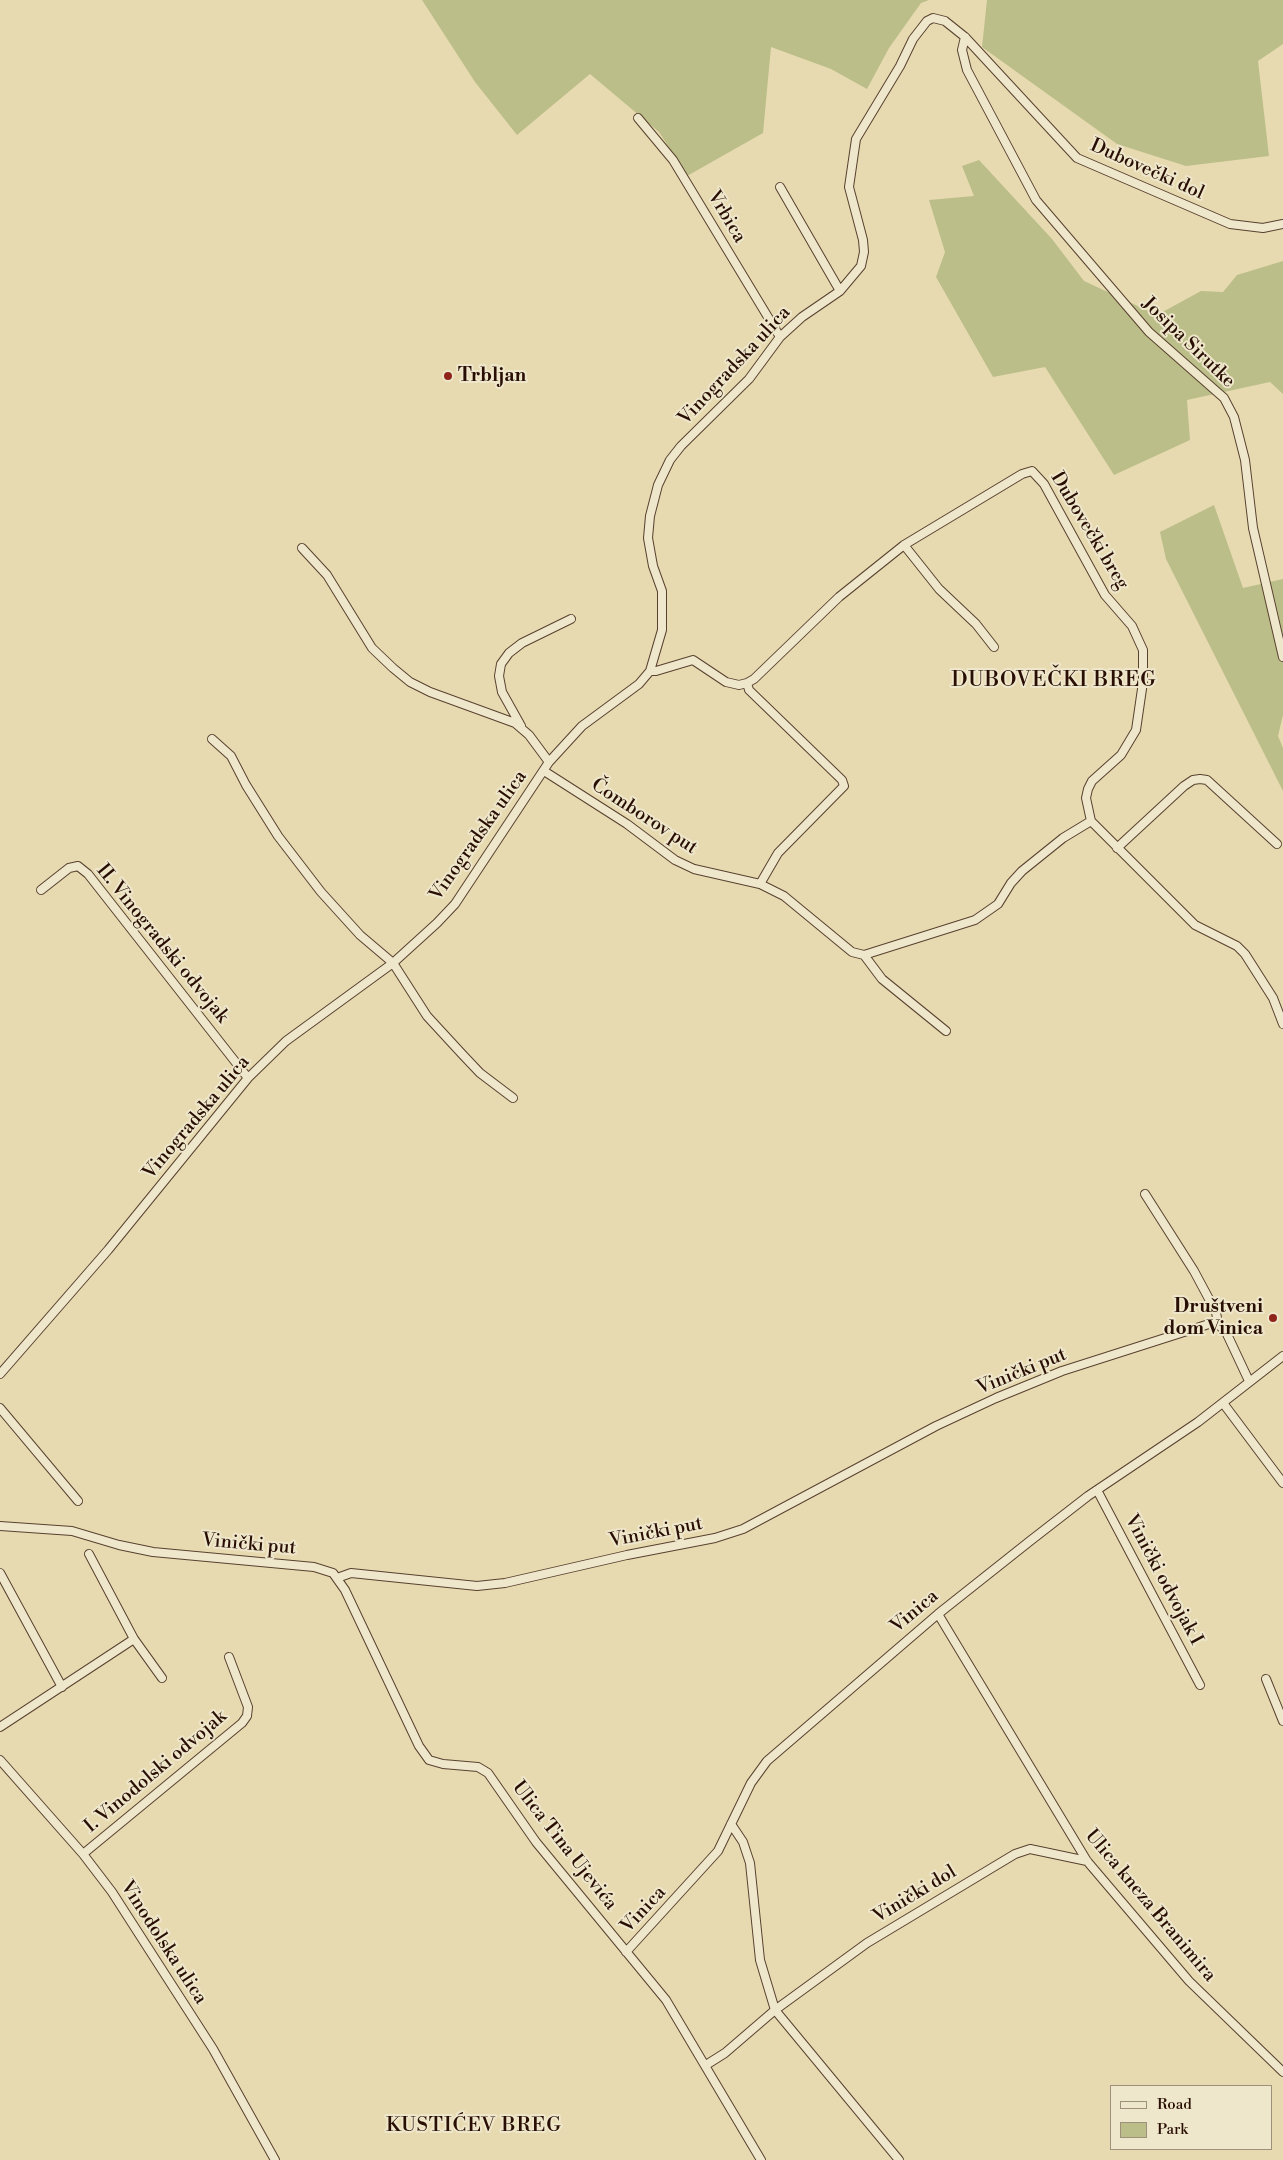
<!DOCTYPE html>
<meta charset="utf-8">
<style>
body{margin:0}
#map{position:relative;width:1283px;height:2160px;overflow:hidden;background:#e7dab1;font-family:"Libre Bodoni",serif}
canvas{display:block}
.legend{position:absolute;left:1110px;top:2085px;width:162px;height:65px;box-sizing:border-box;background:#efe7cc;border:1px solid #9f907c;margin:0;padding:6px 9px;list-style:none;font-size:15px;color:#280e03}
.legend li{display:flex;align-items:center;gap:10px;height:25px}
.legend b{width:25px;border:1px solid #9f907c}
</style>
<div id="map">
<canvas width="1283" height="2160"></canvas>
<ul class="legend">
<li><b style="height:6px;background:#efe7cc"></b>Road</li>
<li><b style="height:14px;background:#bbbe88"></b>Park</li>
</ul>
</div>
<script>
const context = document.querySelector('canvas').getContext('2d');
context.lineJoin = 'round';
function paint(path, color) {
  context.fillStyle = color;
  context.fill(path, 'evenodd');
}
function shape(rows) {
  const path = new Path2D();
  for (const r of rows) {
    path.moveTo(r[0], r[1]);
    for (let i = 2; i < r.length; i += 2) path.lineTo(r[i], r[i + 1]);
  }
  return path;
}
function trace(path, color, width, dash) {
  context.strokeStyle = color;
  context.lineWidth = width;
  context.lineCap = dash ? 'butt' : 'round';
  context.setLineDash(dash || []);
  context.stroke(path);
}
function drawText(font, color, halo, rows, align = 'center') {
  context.font = font + ' "Libre Bodoni",serif';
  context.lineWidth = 4;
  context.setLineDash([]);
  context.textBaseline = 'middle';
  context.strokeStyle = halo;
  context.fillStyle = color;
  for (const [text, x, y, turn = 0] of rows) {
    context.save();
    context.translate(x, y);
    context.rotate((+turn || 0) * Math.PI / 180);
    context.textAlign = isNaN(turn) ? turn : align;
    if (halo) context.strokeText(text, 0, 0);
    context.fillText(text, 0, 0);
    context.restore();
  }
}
const green = shape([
 [422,0,929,0,921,3,889,48,867,89,831,69,771,47,763,133,687,176,659,132,590,74,517,135,475,82],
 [987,0,1283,0,1283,44,1258,61,1269,156,1186,166,1117,144,982,47],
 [979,160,1052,239,1084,281,1157,315,1201,291,1223,292,1237,275,1283,261,1283,394,1270,382,1187,400,1190,440,1114,475,1045,367,993,377,936,277,945,252,929,200,974,196,962,166],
 [1214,505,1243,588,1283,579,1283,715,1278,736,1283,748,1283,791,1166,559,1160,532]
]);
const street = shape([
 [965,37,962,50,967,70,1036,200,1149,332,1224,398,1234,417,1245,460,1253,528,1283,657],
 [638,118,673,160,780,337],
 [780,187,840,291],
 [904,545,939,589,976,624,994,647],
 [302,548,327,575,372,648,393,668,410,682,430,692,515,723,529,735,549,762],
 [650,671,656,671,693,660,726,682,739,685,747,683,754,679,839,597,904,545,1022,474,1032,471,1044,484,1105,595,1132,626,1143,650,1143,682,1136,730,1121,755,1092,781,1088,789,1086,798,1091,821,1195,925,1237,946,1245,954,1273,998,1283,1024],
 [747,683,749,690,842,780,844,786,778,853,760,884],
 [521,726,502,692,499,676,501,664,509,653,522,643,571,619],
 [212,739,231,756,246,785,278,836,321,892,360,935,393,963,427,1016,462,1054,480,1073,513,1098],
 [544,771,627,824,675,860,694,869,760,884,784,896,852,952,864,955,882,979,946,1031],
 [1117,848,1184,786,1193,780,1200,779,1207,780,1277,844],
 [41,890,69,868,78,866,88,874,248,1078],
 [864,955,975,920,998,904,1011,883,1022,871,1063,838,1091,821],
 [1145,1194,1194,1271,1216,1312,1218,1324],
 [0,1374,108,1250,248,1078,286,1041,393,963,437,923,455,904,549,762,582,726,639,684,650,671,662,630,662,591,653,566,648,538,650,516,658,485,670,460,681,446,749,379,780,337,802,317,840,291,861,266,864,252,863,240,849,187,856,139,900,66,913,39,927,21,933,18,945,21,965,37,1077,158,1230,224,1263,228,1283,224],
 [1223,1403,1283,1483],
 [0,1408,78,1501],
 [1097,1490,1200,1685],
 [0,1526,72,1531,119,1545,153,1552,314,1567,333,1573,345,1590,419,1746,429,1760,443,1764,478,1767,488,1773,536,1842,666,2000,761,2160],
 [89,1554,134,1639,162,1678],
 [0,1573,62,1687],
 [337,1578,351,1573,477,1586,505,1583,627,1555,715,1538,743,1529,936,1426,996,1398,1062,1371,1209,1324,1218,1324,1226,1332,1249,1381],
 [938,1614,1087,1861,1189,1981,1283,2072],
 [1266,1679,1283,1721],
 [0,1727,134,1639],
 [0,1760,83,1854,112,1892,213,2049,275,2160],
 [731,1824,743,1842,750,1863,760,1960,775,2010,899,2160],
 [83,1854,242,1723,247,1716,248,1707,229,1657],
 [626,1952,718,1851,751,1783,767,1761,938,1614,1030,1541,1088,1496,1198,1422,1283,1356],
 [706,2065,725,2053,775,2010,867,1943,1015,1854,1030,1849,1087,1861]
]);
const markers = [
 [448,376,5,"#8f2418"],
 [1273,1318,5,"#8f2418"]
];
const streetNames = [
 ["Dubovečki dol",1147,170,24],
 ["Vrbica",726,217,59],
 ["Josipa Sirutke",1188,343,44],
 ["Vinogradska ulica",735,366,-47],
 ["Dubovečki breg",1089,531,59],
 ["Čomborov put",644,817,33],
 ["Vinogradska ulica",479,836,-55],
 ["II. Vinogradski odvojak",162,944,51],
 ["Vinogradska ulica",197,1118,-50],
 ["Vinički put",1022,1372,-22],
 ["Vinički put",656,1533,-11],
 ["Vinički put",249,1545,5],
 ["Vinički odvojak I",1163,1580,62],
 ["Vinica",915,1612,-40],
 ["I. Vinodolski odvojak",156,1772,-40],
 ["Ulica Tina Ujevića",564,1846,52],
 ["Vinički dol",915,1895,-31],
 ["Ulica kneza Branimira",1150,1906,50],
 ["Vinica",644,1910,-47],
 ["Vinodolska ulica",163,1943,57]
];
const poiNames = [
 ["Trbljan",458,376],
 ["Društveni",1263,1307,"right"],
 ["dom Vinica",1263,1329,"right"]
];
const neighbourhoodNames = [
 ["KUSTIĆEV BREG",474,2126]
];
const quarterNames = [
 ["DUBOVEČKI BREG",1054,681]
];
paint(green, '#bbbe88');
trace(street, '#58412e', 10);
trace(street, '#efe7cc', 8);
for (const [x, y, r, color] of markers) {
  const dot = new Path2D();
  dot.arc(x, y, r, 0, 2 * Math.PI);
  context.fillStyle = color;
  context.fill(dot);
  trace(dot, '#efe7cc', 2);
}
drawText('19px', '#280e03', '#efe7cc', streetNames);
drawText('bold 19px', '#280e03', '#efe7cc', poiNames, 'left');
context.letterSpacing = '1px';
drawText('20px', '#280e03', '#efe7cc', neighbourhoodNames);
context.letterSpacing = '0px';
context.letterSpacing = '1px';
drawText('21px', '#280e03', '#efe7cc', quarterNames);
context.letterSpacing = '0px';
</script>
